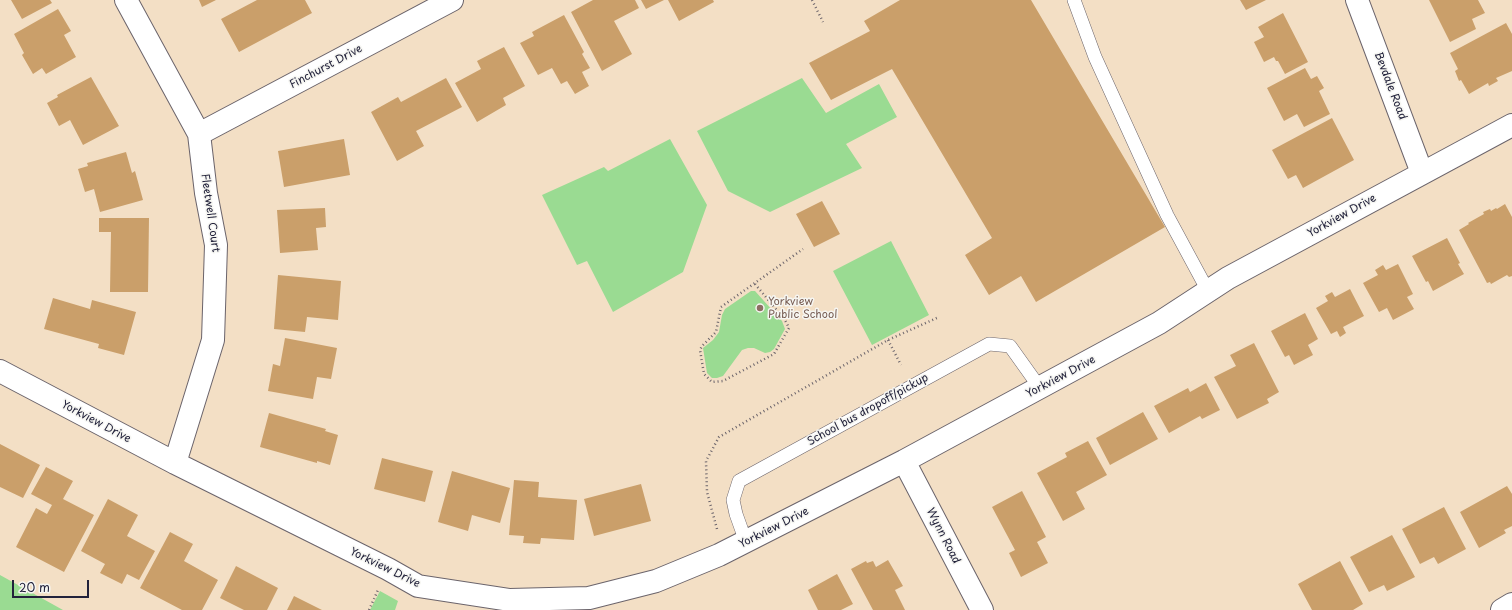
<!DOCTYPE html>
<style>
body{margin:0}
#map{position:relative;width:1512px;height:610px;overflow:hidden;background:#f3dfc5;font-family:"Playpen Sans",sans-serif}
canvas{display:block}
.scale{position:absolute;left:12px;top:580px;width:77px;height:18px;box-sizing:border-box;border:2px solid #22223b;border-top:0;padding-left:5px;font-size:12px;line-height:14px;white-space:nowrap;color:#22223b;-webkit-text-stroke:3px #f6f6f2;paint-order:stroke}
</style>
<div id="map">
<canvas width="1512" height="610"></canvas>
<div class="scale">20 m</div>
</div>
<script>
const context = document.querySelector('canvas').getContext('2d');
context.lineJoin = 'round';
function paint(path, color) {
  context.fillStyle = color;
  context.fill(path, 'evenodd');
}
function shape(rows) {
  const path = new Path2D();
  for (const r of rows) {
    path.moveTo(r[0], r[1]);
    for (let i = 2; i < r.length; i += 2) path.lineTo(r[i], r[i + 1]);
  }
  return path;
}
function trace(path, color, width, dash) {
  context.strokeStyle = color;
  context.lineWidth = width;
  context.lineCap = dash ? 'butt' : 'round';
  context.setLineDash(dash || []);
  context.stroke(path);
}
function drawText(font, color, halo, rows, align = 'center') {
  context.font = font + ' "Playpen Sans",sans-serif';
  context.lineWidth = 3;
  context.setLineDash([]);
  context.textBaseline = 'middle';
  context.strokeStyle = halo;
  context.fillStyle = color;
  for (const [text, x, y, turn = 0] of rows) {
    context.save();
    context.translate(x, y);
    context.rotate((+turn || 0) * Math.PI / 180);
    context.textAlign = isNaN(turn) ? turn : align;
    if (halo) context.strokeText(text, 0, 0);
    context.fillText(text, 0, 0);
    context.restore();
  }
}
const green = shape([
 [802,78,826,113,879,84,897,117,846,144,862,168,770,212,728,191,697,131],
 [670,139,707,205,683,272,613,312,587,261,577,265,542,195,604,167,608,171],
 [891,241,929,315,872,345,833,271],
 [751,291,755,291,782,321,785,329,774,349,770,352,765,353,754,348,748,348,742,350,723,376,717,378,712,378,707,373,703,348,713,340,719,332,722,315,725,309],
 [0,575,63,610,0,610],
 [380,591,398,601,395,610,370,610]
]);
const building = shape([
 [11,0,50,0,52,3,22,19],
 [199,0,216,0,202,7],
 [257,0,305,0,312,13,239,52,221,19],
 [593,0,635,0,639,8,614,21,632,54,602,71,571,12],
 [641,0,664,0,646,9],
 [668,0,713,0,714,2,679,21],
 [900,0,1031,0,1165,227,1036,302,1021,276,989,295,965,255,992,238,892,69,831,100,809,63,870,31,864,21],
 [1240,0,1266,0,1246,10],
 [1429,0,1478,0,1485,13,1472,19,1476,29,1450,42],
 [58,9,71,31,64,35,76,57,46,74,42,68,33,74,22,55,24,53,14,34],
 [1283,13,1308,62,1285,74,1278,61,1276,61,1274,57,1264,62,1254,42,1264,37,1258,27],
 [564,15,584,52,582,54,590,68,582,72,589,86,575,94,567,81,561,84,552,68,538,75,520,43,534,36,532,32],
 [1506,23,1512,34,1512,71,1496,78,1498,81,1489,86,1488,83,1469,94,1461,80,1459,81,1455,71,1458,69,1450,53],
 [504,47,525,86,503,98,506,105,477,122,455,83,481,69,477,61],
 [1305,68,1311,79,1317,76,1324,88,1319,91,1330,114,1304,127,1297,114,1284,121,1267,88],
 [91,77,119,126,83,145,70,120,59,126,47,103,58,97,57,95],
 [446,78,462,107,416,131,424,146,397,161,371,112,398,97,401,102],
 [1332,118,1354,160,1303,188,1296,175,1288,179,1272,150],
 [344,139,350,175,284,187,278,151],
 [126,152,132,173,135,171,143,200,100,212,94,189,85,192,78,169,88,166,87,163],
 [822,201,840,234,814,247,796,214],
 [1505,204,1512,217,1512,276,1509,277,1507,275,1491,284,1490,282,1487,283,1459,230,1469,224,1468,223,1484,214,1483,212,1490,209,1491,211,1496,208,1497,209],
 [325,208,326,227,316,228,318,250,280,253,277,210],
 [99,218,149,218,148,292,110,292,111,232,99,232],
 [1447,238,1460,263,1458,264,1464,274,1433,291,1428,281,1426,282,1412,256],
 [1398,264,1413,294,1407,297,1414,309,1393,320,1387,308,1379,312,1363,283,1378,275,1375,270,1383,265,1386,270],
 [278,275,341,281,338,320,307,317,305,332,274,329],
 [1350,289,1364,316,1343,327,1346,333,1340,337,1337,331,1331,334,1316,308,1328,301,1325,296,1332,292,1335,297],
 [53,298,90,309,92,300,136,312,124,355,98,348,99,344,44,329],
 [1305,313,1318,339,1308,345,1313,355,1294,365,1289,355,1285,357,1271,331],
 [285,338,337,348,331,379,317,377,313,399,268,391,273,364,280,366],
 [1254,343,1279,392,1267,399,1269,403,1237,419,1214,377,1236,366,1230,355],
 [1206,383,1220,410,1202,419,1200,416,1169,433,1154,406,1188,388,1190,392],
 [1143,412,1158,439,1110,465,1096,438],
 [269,413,326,429,325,431,338,435,330,465,317,461,317,463,260,447],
 [1088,441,1107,475,1076,492,1085,509,1063,521,1037,473,1067,457,1065,453],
 [0,444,40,465,23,498,0,487],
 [382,458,433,471,425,502,374,489],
 [46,467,73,481,63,499,94,515,64,572,16,547,36,508,47,514,52,505,31,494],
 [452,471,510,488,500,523,472,515,468,531,438,522],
 [514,480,539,482,538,497,577,500,574,540,541,538,540,544,523,543,524,536,509,535],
 [641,484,651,521,594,536,584,499],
 [1507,486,1512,494,1512,526,1504,530,1506,533,1479,548,1460,512],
 [1022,491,1046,537,1037,542,1048,563,1021,577,1009,553,1015,550,992,507],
 [108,499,138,515,127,536,155,551,139,580,127,574,122,584,100,573,105,564,81,551],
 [1444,507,1466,549,1438,564,1434,557,1420,564,1402,529],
 [170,532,193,544,184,561,218,580,202,610,182,610,140,588],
 [1392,535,1415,577,1387,591,1384,585,1369,592,1350,557],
 [888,560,903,586,895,590,905,610,873,610,851,569,866,561,867,563,873,561,876,567],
 [1340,561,1363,604,1353,610,1312,610,1298,584],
 [236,566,278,588,267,610,244,610,220,598],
 [837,574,853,604,841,610,818,610,808,590],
 [294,596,322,610,287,610]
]);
const path = shape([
 [812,0,823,22],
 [755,284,785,320,789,328,774,354,723,381,712,382,704,374,700,350,702,346,716,332,721,307,803,249],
 [888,340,901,365],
 [717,529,707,492,706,461,719,437,888,340,939,317],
 [369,610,378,590]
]);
const service = shape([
 [1074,0,1095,57,1167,215,1208,291],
 [746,542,736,514,733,500,739,481,989,344,1010,346,1040,388]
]);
const minor = shape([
 [126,0,199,134,206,193,216,245,213,340,175,463],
 [1357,0,1422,173],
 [199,134,452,0],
 [0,371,175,463,388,569,418,586,510,600,589,598,656,581,719,555,904,461,1159,323,1228,278,1512,125],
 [904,461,982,610],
 [1502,610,1512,604]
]);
const markers = [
 [760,308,4,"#8d6e63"]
];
const streetNames = [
 ["Finchurst Drive",326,67,-28],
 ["Bevdale Road",1390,86,69],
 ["Fleetwell Court",210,213,82],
 ["Yorkview Drive",1342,216,-29],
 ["Yorkview Drive",1061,377,-28],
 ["School bus dropoff/pickup",868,410,-29],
 ["Yorkview Drive",96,422,28],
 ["Yorkview Drive",774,528,-27],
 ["Wynn Road",943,536,63],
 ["Yorkview Drive",385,568,26]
];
const educationNames = [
 ["Yorkview",768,302],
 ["Public School",768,315]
];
paint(green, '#9adb92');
paint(building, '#ca9f6a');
trace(service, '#6b646b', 14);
trace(minor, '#6b646b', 24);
trace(path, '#6b646b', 2.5, [1, 3]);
trace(service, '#fff', 13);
trace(minor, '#fff', 22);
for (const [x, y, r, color] of markers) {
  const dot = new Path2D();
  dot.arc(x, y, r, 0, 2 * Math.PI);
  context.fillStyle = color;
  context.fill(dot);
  trace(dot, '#f6f6f2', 1.5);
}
drawText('11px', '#22223b', '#f6f6f2', streetNames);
drawText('11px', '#785e54', '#f6f6f2', educationNames, 'left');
</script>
